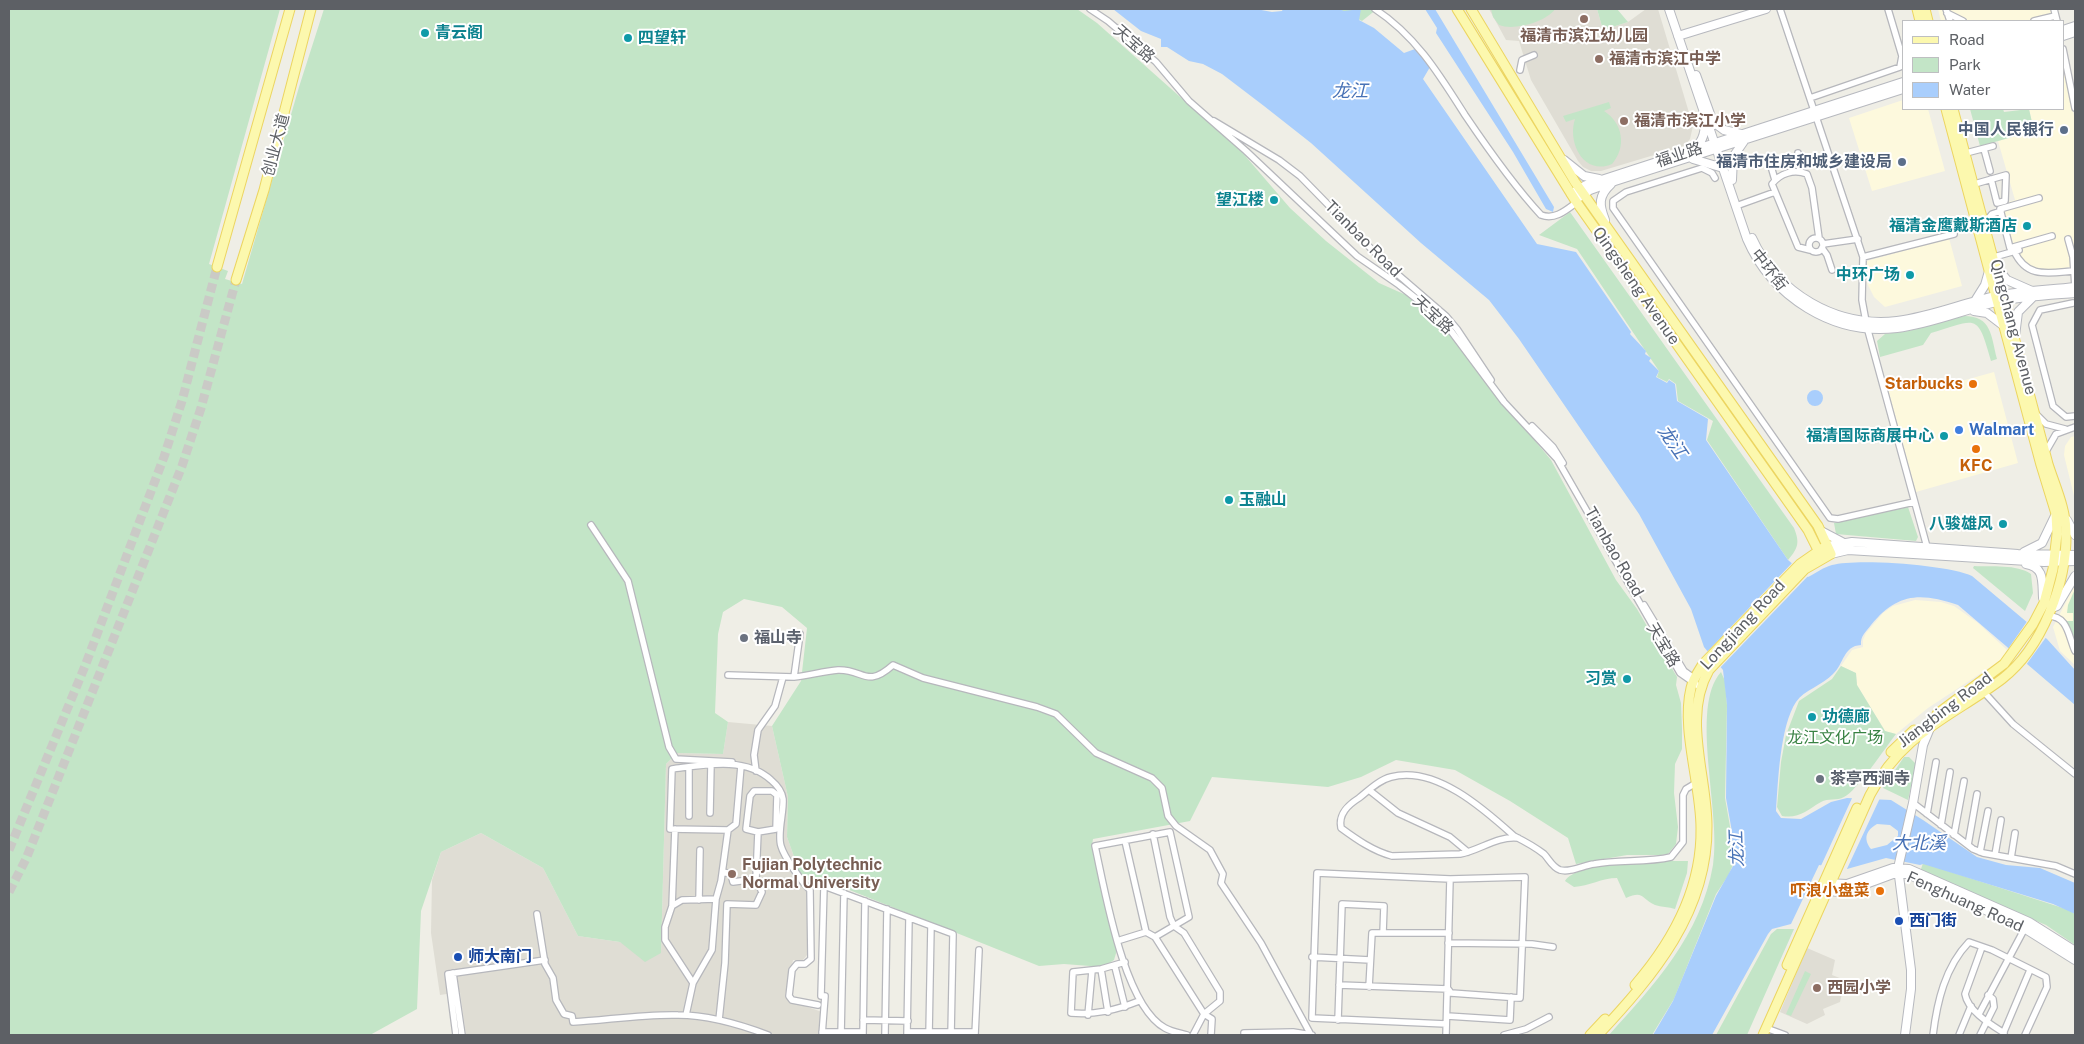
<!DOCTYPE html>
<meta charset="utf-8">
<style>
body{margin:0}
#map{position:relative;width:2084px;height:1044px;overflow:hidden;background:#efeee6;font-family:"Public Sans",sans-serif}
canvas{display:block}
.frame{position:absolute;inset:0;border:10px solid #5d6065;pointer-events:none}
.legend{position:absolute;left:1902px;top:20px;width:162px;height:90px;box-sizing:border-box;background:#fff;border:1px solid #bebfc1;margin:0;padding:6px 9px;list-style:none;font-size:15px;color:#5d6065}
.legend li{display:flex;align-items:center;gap:10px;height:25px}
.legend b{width:25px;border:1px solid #bebfc1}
</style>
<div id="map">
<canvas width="2084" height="1044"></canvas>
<div class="frame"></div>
<ul class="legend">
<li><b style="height:6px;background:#fcf8ae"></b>Road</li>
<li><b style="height:14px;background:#c3e5c7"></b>Park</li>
<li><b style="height:14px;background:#a9cefc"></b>Water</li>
</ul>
</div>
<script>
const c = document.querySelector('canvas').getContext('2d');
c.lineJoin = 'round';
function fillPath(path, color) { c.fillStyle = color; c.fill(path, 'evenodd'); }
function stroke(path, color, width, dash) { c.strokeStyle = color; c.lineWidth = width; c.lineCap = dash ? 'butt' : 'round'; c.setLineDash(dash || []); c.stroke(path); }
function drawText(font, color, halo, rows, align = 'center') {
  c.font = font + ' "Public Sans","Noto Sans SC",sans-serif'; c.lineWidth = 4; c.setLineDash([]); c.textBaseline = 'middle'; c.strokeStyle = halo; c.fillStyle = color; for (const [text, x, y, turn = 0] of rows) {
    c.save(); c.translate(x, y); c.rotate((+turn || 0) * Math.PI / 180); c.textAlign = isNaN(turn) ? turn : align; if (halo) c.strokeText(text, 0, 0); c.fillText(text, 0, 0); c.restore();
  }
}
const commercial = new Path2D(`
 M 1938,9 L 2057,9 L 2060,19 L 2054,21 L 1941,21 Z
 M 2063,63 L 2075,121 L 2075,277 L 2071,278 L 2069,267 L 2047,272 L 2025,265 L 2015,249 L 2001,204 L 2015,200 L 1998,141 L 2034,131 L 2029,109 L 2063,109 Z
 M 1903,100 L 1903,109 L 1928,109 L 1945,171 L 1872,191 L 1849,118 Z
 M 1949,238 L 1962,286 L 1885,307 L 1874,297 L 1865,279 L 1867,261 Z
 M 1994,372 L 2018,463 L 1916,492 L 1888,389 L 1926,378 L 1929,390 Z
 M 2075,436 L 2075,500 L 2064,455 L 2065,446 L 2071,437 Z
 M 2075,585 L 2075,665 L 2060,651 L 2053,627 Z
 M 1915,600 L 1941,602 L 1954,606 L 1978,623 L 2007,650 L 2001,660 L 1928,708 L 1896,734 L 1885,731 L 1857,685 L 1856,673 L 1841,666 L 1852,650 L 1863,647 L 1863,640 L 1866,633 L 1883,613 L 1893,606 Z`);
const education = new Path2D(`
 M 1489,9 L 1597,9 L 1603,30 L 1628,22 L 1646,9 L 1658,9 L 1693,126 L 1690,139 L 1684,146 L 1601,171 L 1591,171 L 1583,167 L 1578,161 L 1531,80 L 1519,41 L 1506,40 Z
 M 728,722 L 772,726 L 788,797 L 787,837 L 802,879 L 808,880 L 807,955 L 803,960 L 793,960 L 785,995 L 790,1001 L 822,1012 L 819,1035 L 466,1035 L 460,992 L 440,995 L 431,933 L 432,880 L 441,852 L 481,833 L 543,868 L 578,936 L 620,942 L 661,952 L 666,764 L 677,753 L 723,754 Z
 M 1807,948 L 1835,960 L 1832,975 L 1845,980 L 1840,1002 L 1823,1009 L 1825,1015 L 1807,1024 L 1780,1012 Z`);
const green = new Path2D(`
 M 9,9 L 280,9 L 209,264 L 228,271 L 225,279 L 242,284 L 299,87 L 324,9 L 1077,9 L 1097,23 L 1241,151 L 1290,208 L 1326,241 L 1379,283 L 1406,295 L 1453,336 L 1473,366 L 1551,460 L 1616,580 L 1637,609 L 1677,677 L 1676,685 L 1681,703 L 1682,729 L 1682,749 L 1675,764 L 1674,793 L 1678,827 L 1676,844 L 1668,854 L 1661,855 L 1627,855 L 1576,864 L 1568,838 L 1510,801 L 1455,770 L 1396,760 L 1361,777 L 1328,787 L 1212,777 L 1190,821 L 1093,839 L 1092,845 L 1117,950 L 1114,960 L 1103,967 L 1064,964 L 1039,966 L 832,883 L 802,879 L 787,837 L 788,797 L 772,726 L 801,681 L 807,628 L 782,607 L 744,599 L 723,612 L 718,634 L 715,713 L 728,722 L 723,754 L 677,753 L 666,764 L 661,953 L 645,962 L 620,942 L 578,936 L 543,868 L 481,833 L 441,852 L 421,911 L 417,1009 L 370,1035 L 9,1035 Z
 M 1339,9 L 1377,9 L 1362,21 Z
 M 1491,9 L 1555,9 C 1546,22 1514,31 1499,25 L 1493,17 Z
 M 1597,9 L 1617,9 L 1628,22 L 1603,30 Z
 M 1609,102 L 1611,108 L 1604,111 C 1623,123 1627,147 1612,164 C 1584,176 1567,143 1575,119 L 1566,122 L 1563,116 Z
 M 1970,109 L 2003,109 L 2004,112 L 2029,109 L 2034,131 L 1980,146 Z
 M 1570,212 L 1794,528 C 1800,543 1798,548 1788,560 L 1707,440 L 1713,421 L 1678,401 L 1676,384 L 1669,379 L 1667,382 L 1657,377 L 1659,371 L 1577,249 L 1539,235 Z
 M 1964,316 C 1992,316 1991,336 1997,359 L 1991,361 C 1977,311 1977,320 1931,333 L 1923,345 L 1880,357 L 1877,341 L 1885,334 L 1908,331 Z
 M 1908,507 L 1918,537 L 1916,541 L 1836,534 L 1834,523 Z
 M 1974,566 C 1991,567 2017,564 2031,574 L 2033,593 L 2025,611 L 1973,568 Z
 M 2075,589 L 2075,643 L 2067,625 L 2067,621 L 2073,621 L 2073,613 L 2067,613 L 2068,605 Z
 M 1841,666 L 1856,673 L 1857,685 L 1885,731 L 1896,734 C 1885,748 1857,791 1844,797 C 1837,801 1828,798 1821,802 C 1807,810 1799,819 1782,816 L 1777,807 L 1781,762 L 1786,735 L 1799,701 L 1832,679 Z
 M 1721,672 L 1725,681 L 1727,705 L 1725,798 L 1731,832 L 1733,865 L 1728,876 L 1716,894 L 1674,999 L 1652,1035 L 1609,1035 C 1654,985 1701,935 1713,865 C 1722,814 1689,707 1721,672 Z
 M 1904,757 L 1909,757 L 1916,764 L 1908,800 L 1883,788 Z
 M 1688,861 L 1687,873 L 1675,909 C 1669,907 1661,907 1655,905 C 1641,899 1644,890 1626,898 L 1617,878 C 1602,878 1589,886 1574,887 L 1565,881 C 1578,860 1663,861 1688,861 Z
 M 1923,863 L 2069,910 L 2075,914 L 2075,945 L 2046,925 L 1920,872 Z
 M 1777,929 L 1794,929 L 1747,1035 L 1716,1035 L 1771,934 Z
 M 1805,971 L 1811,974 L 1791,1016 L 1786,1014 Z`);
const water = new Path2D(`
 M 1113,9 L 1256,9 L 1272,12 L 1282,11 L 1283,9 L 1339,9 L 1344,11 L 1361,9 L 1359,20 L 1374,28 L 1404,53 L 1415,49 L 1430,67 L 1423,79 L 1537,244 L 1576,252 L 1631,332 L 1630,334 L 1646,351 L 1645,354 L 1651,358 L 1649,361 L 1659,371 L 1656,377 L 1667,383 L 1669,380 L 1675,384 L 1677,401 L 1708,419 L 1706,440 L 1788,560 L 1808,577 C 1816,573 1824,567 1832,565 C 1857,558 1950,565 1972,576 L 2047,639 L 2075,670 L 2075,705 L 1958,605 C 1920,592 1897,593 1871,625 C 1866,632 1860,636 1861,645 C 1843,646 1844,664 1833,674 C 1823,685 1804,690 1796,702 C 1780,726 1778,782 1776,811 L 1781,818 L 1801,819 L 1831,802 L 1847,798 L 1891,800 L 1923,820 L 1977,857 L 2006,865 L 2040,868 L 2075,883 L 2075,914 L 2053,904 L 1923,864 L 1920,865 L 1886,858 L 1847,869 L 1819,865 L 1791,924 L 1772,929 L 1768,934 L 1712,1035 L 1653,1035 L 1673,1001 L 1716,896 L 1733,866 L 1732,832 L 1726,798 L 1727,705 L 1723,670 L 1704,647 L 1691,609 L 1639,514 L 1519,339 L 1489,300 L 1421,243 L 1311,143 L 1264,106 L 1222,74 L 1203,64 L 1189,61 L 1167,47 L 1161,47 L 1161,39 L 1141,31 ZM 1877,824 L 1890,825 L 1898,831 L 1898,836 L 1887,845 L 1871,849 C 1863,839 1866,830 1877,824 Z
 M 1425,9 L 1435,9 L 1554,207 L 1553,212 L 1546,209 L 1513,152 L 1436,33 L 1437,28 Z
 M1807 398a8 8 0 1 1 16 0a8 8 0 1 1-16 0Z`);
const pier = new Path2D(`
 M 1793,562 L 1810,574 L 1719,669 L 1706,653 Z
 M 2028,620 L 2047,636 L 2026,665 L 2008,649 Z
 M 1853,796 L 1880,798 L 1846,871 L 1820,868 Z`);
const primaryTunnel = new Path2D(`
 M 9,850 L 85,666 L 164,457 L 182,401 L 217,267
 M 9,892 L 26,859 L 182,466 L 201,408 L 236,280`);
const street = new Path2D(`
 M 1090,9 L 1108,21 L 1156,62 L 1189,101 L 1246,151 L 1357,256 L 1399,285 L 1442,319 L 1504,402 L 1557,459 L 1680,673 L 1700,687
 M 1375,9 C 1416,36 1439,74 1465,115 C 1488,149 1513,185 1541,215 C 1555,220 1565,211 1577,202
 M 1780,9 L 1863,257 L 1862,300 L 1867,327 L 1927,547
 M 1946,9 L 1950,21
 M 2054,9 L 2057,21
 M 1947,13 L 1963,21
 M 2034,21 L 2055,16
 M 2063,49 L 2075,108
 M 1520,70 L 1522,60 L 1534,55
 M 1810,98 L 1900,67 L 1902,56 L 1888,9
 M 1214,121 L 1279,160 L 1300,176 L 1388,266 L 1446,316 L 1457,329 L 1491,380
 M 1984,149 L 1990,171
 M 1798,153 L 1800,171
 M 1966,153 L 1993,146
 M 1770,163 L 1775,180
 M 1715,178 L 1712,173 L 1702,168 L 1626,192 L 1613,201 L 1613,208 L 1830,518 L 1838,519 L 1914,502
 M 1978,183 L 2006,175 L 2005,201 L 1997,203 L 1991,179
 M 2039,198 L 2000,209 L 2010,248 L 2052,236
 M 1736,206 L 1775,192
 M 1988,219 L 1992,214 L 2001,211
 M 1984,220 L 1995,221 L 2003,219
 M1809 245a7 7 0 1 1 14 0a7 7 0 1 1-14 0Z
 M 2068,239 L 2073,257 L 2075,287
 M 1823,244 L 1858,239
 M 1822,248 L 1827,255 L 1832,270
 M 1810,250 L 1798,247 L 1772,184 C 1780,173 1794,169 1807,174 L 1812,188 L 1819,238
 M 2014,251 C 2027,279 2048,273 2074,271
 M 1863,257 L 1954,234
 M 1994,257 L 2019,250
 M 2073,303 L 2040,310 L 2032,325 L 2053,406 L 2066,417 L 2075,416
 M 2035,413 L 2046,424 L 2065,429
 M 1532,426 L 1553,447 L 1563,463
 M 2045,453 L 2056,434 L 2075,427
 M 591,525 L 628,581 L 669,747 L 676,759 L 732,762
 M 1644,605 L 1684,671 L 1695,679
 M 2048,616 C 2068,616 2068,635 2075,651
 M 728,675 L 794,677 L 800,634
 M 794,677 C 808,676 823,671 838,670 C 864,669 866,689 893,665 L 923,678 L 1037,707 L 1056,714 L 1096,753 L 1152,778 L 1162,788 L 1168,816 L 1176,826 L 1210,850 L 1223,874 L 1221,883 L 1261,943 L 1311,1035
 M 1983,691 L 2013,724 L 2075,774
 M 756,771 L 754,755 L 758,730 L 775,706 L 783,677
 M 1369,790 L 1398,813 L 1450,837 L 1468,852
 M 754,791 L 772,791 L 777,795 L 776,829 L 758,832 L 746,829 L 750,796 Z
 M 1913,803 L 1973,849 L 1983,853 L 2056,866 L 2075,874
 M 710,813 L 711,764
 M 1927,814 L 1936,762
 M 689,816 L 689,767
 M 1941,825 L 1950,772
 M 728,830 L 670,829 L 672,769 C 704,765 745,756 771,780 C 777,785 782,791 783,799 C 784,812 777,834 781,846 C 784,857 802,882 810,890 L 811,959 L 805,964 L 797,964 L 792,970 L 789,996 L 792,1000 L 818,1005
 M 1153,834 L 1170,917 L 1174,926 L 1184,933 L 1220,992 L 1220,1001 L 1204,1014 L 1193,1035
 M 1954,835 L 1964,781
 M 1518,838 C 1496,836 1481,850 1460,854 L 1392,856 C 1373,851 1356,839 1341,828 C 1338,814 1348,805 1359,798 C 1369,790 1379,780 1391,777 C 1435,765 1484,809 1514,836 C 1524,841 1535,847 1544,854 C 1549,859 1552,867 1560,870 C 1570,873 1584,865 1594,864 C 1619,859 1646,863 1671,857 L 1683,842 L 1683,795 L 1686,789 L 1696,783
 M 1125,841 L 1146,932 L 1155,937 L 1204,1014 L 1212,1019 L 1211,1035
 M 1968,845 L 1977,794
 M 1980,852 L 1988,811
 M 1995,855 L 2001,820
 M 2011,858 L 2015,833
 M 723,872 L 731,874 L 733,882 L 756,879 L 758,832
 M 699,900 L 700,850
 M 672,906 L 675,829
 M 537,914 L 545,964 L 553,978 L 556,1000 L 564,1014 L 572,1016 L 573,1022 C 608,1020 643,1014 678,1015 C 709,1015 739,1024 768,1035
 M 1155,937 L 1189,917 L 1170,832 L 1095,846 C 1105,891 1124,1006 1165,1028 C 1172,1032 1180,1033 1187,1035
 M 1117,941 L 1146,932
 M 1448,943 L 1532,944 L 1553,947
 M 1982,947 L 1965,994 C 1968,1011 1990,1024 2004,1033
 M 1312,957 L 1370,960
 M 1125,962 L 1101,969 L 1073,972 L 1071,1013 C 1096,1015 1116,1010 1139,1001
 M 1115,967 L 1125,1007
 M 1101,969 L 1108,1012
 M 453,973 L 462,1035
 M 693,983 L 665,940 L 665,927 L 672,906 L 682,900 L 716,899
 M 1339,985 L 1448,989 L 1451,993 L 1520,998 L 1525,877 L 1450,879 L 1317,873 L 1312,1018 L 1446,1024
 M 1369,987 L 1372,933 L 1449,933
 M 1979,1014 L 2026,926
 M 686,1015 L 693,983 L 712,950 L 716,899 L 721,881 L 728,830 L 736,824 L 741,766
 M 1088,1015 L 1092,971
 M 1447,1016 L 1510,1020 L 1511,997
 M 719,1020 L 725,963 L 727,904 L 756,905 L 762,892 L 756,879
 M 863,1020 L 908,1021
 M 1338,1020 L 1342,904 L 1384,906 L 1383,933
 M 1766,1028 L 1785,1035
 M 822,1032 L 863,1032
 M 907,1032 L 975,1032
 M 1244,1033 L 1293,1032 L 1312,1035
 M 2003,1034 L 2030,970
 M 456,1035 L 448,974 L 545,960
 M 822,1035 L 825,996 L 821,996 L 824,886 L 953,934 L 951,1035
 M 841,1035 L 844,893
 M 863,1035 L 865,901
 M 885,1035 L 887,909
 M 907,1035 L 909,918
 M 929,1035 L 931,926
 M 975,1035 L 979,950
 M 1446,1035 L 1450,879
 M 1504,1035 L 1526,1029 L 1549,1017
 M 1933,1035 C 1937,1002 1945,967 1969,942 L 1992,950 L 2046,977 L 2047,987 L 2025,1035
 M 1959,1035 L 1971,1006
 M 1980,1035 L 1994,1007 L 1993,999 L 1988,995`);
const secondary = new Path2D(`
 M 1669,9 L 1747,239 C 1772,297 1834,336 1897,328 C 1930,324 1963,310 1996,302 C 2022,296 2049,295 2075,293
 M 2063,30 L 2075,26
 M 1678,36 L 1766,9
 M 2063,36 L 2075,32
 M 1696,75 L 1714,125
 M 1712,121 L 1724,130 L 1741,134
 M 1693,149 C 1703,143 1705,133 1705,122
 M 1693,159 L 1723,168
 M 1564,160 L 1584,176 L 1599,179
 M 1732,180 L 1733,157 L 1744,141
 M 1571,194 L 1586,185 L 1903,82
 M 1575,200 L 1590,190 L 1615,181 L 1903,89
 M 1605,220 C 1599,205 1598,196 1611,184
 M 1752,238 C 1777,293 1836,328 1897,321 C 1931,317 1963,303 1996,296 C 2022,291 2049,290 2075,287
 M 1997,268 L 2007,280 L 2032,291
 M 1975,301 L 1985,285 L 1989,271
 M 1974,311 L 1987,313 L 2004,326
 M 2015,336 L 2018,312 L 2033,297
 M 2067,520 L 2075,535
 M 1821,531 L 1842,542
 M 1828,546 L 1852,542 L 2018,554 L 2075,555
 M 2024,552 L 2042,543 L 2055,516
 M 1831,554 L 1848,550 L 2044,562 L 2075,561
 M 2026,564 C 2045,567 2042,582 2043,598
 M 2052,608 L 2057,606 L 2075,576
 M 1825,883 L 1847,884 L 1893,868 L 1909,869 L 2029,922 L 2075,951
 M 1822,891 L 1844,892 L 1893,874 L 1908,874 L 2024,928 L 2075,960
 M 1905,1035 L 1911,989 L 1911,970 L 1898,868 L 1913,803 L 1923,745 L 1930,728`);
const primary = new Path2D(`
 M 1457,9 L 1575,200 L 1808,530 L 1822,558
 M 1471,9 L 1575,182 L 1818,526 L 1831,554 L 1805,569 L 1709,670 C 1682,717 1707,775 1707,826 C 1708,912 1653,976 1598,1035
 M 1917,9 L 1920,21
 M 1925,9 L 1928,21
 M 217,267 L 290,9
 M 236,280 L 264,190 L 311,9
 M 1937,714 L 2004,664 L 2033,624 L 2044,603 L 2053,569 L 2057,534 L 2056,514 L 2041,465 L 1946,109
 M 1891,752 L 1914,730
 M 1787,965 L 1857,808
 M 1635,985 C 1673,941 1702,887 1701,828 C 1701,785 1681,729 1691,688 C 1693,679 1698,672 1703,664 L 1800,564 L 1823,548
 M 1590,1035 L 1605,1019
 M 1763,1035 L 1870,795 C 1903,732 1950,718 2002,679 C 2042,648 2067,583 2066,533 C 2066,509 2055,486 2048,464 L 1953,109`);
const markers = [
 [1584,19,5,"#8d6e63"],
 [425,33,5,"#0f9aa8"],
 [628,38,5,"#0f9aa8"],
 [1599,59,5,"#8d6e63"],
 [1624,121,5,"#8d6e63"],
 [2064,130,5,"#5c6f8a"],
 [1902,162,5,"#5c6f8a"],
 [1274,200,5,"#0f9aa8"],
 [2027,226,5,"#0f9aa8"],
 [1910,275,5,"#0f9aa8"],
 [1973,384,5,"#e8710a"],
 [1959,430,5,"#3f7fe0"],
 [1944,436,5,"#0f9aa8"],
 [1976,449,5,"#e8710a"],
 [1229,500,5,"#0f9aa8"],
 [2003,524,5,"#0f9aa8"],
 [744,638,5,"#6b7280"],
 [1627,679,5,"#0f9aa8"],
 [1812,717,5,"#0f9aa8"],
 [1820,779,5,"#6b7280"],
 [732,874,5,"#8d6e63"],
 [1880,891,5,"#e8710a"],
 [1899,921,5,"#1a4fb4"],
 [458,957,5,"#1a4fb4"],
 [1817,988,5,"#8d6e63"]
];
const cultureNames = [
 ["青云阁",435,33,"left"],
 ["四望轩",638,38,"left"],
 ["望江楼",1264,200],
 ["福清金鹰戴斯酒店",2017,226],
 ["中环广场",1900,275],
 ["福清国际商展中心",1934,436],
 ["玉融山",1239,500,"left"],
 ["八骏雄风",1993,524],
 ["习赏",1617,679],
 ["功德廊",1822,717,"left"]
];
const educationNames = [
 ["福清市滨江幼儿园",1584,36,"center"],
 ["福清市滨江中学",1609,59],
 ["福清市滨江小学",1634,121],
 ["Fujian Polytechnic",742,865],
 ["Normal University",742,883],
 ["西园小学",1827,988]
];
const streetNames = [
 ["天宝路",1134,44,41],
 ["创业大道",276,145,-75],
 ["福业路",1679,155,-18],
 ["Tianbao Road",1363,239,45],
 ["中环街",1769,270,52],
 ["Qingsheng Avenue",1636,286,55],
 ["天宝路",1433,315,43],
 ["Qingchang Avenue",2013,327,75],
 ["Tianbao Road",1614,552,60],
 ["Longjiang Road",1743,625,-47],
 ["天宝路",1663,645,59],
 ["Jiangbing Road",1945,710,-37],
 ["Fenghuang Road",1965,902,24]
];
const serviceNames = [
 ["中国人民银行",2054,130],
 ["福清市住房和城乡建设局",1892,162]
];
const foodNames = [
 ["Starbucks",1963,384],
 ["KFC",1976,466,"center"],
 ["吓浪小盘菜",1870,891]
];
const shopNames = [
 ["Walmart",1969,430]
];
const worshipNames = [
 ["福山寺",754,638],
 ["茶亭西涧寺",1830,779]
];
const parkNames = [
 ["龙江文化广场",1835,738]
];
const transitNames = [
 ["西门街",1909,921],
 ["师大南门",468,957]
];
const waterNames = [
 ["龙江",1350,91],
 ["龙江",1672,442,55],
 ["大北溪",1919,843],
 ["龙江",1737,849,-92]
];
fillPath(commercial, '#fdf9dd');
fillPath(education, '#dfddd4');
fillPath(green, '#c3e5c7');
fillPath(water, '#a9cefc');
fillPath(pier, '#efeee6');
stroke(primaryTunnel, '#cacac6', 9, [9, 4.5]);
stroke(street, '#b6b7bc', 8);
stroke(secondary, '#b7b9bf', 10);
stroke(primary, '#ecd561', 11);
stroke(street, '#fff', 5.5);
stroke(secondary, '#fff', 8);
stroke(primary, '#fcf8ae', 9);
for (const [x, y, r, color] of markers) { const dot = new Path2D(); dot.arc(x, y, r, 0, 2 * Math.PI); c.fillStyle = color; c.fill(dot); stroke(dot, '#fff', 2); }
drawText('bold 16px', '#0d838f', '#fff', cultureNames, 'right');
drawText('bold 16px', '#785e54', '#fff', educationNames, 'left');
drawText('16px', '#5d6065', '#fff', streetNames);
drawText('bold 16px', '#4e5e75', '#fff', serviceNames, 'right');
drawText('bold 16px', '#c56008', '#fff', foodNames, 'right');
drawText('bold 16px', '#366cbe', '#fff', shopNames, 'left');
drawText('bold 16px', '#5b616d', '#fff', worshipNames, 'left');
drawText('16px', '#388243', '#fff', parkNames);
drawText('bold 16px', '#164399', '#fff', transitNames, 'left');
drawText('italic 18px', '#4872b6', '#fff', waterNames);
</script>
